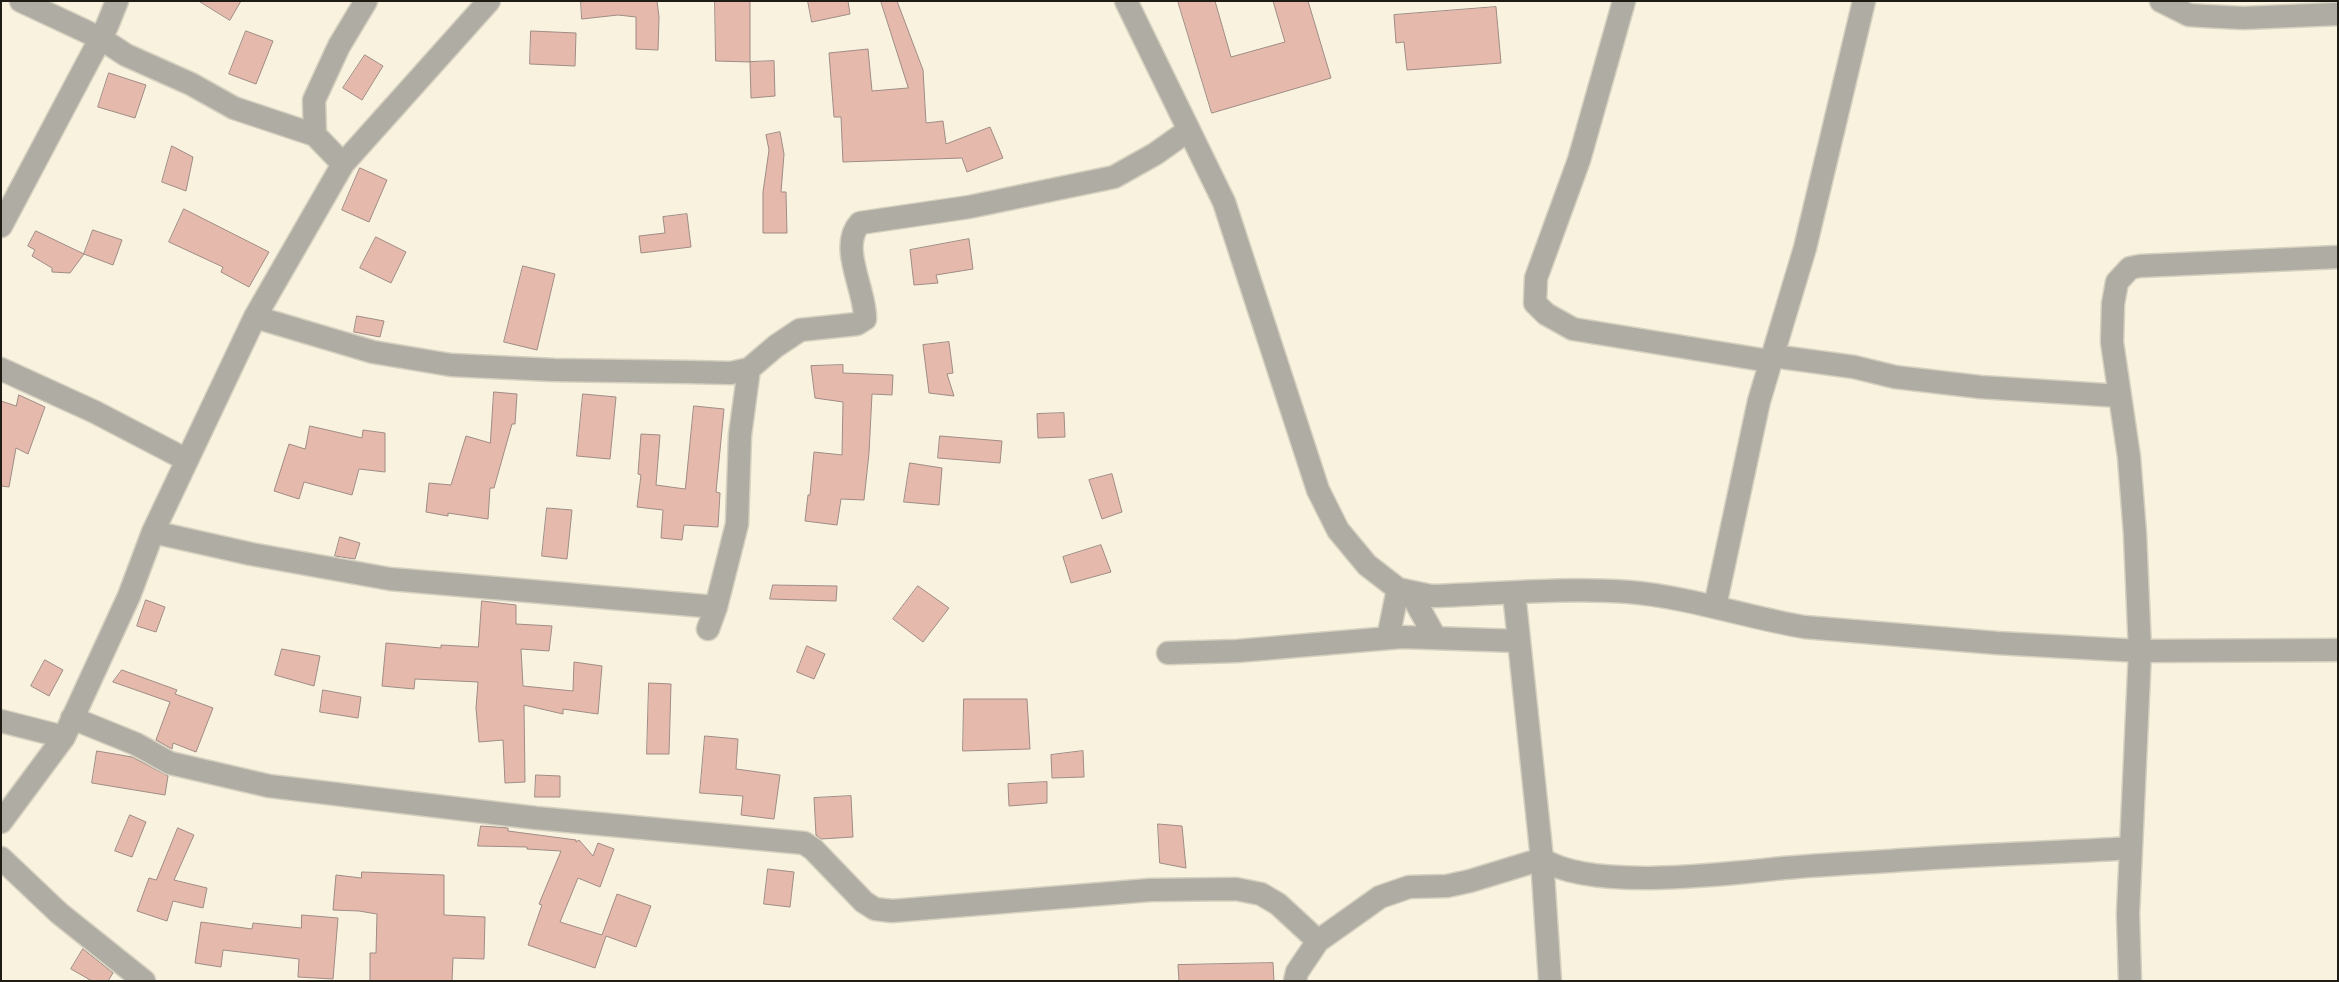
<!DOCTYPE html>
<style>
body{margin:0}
#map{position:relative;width:2339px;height:982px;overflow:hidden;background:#f8f2df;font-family:"Nunito Sans",sans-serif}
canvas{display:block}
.frame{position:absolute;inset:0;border:2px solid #1e1c15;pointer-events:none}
</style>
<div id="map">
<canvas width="2339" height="982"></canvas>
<div class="frame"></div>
</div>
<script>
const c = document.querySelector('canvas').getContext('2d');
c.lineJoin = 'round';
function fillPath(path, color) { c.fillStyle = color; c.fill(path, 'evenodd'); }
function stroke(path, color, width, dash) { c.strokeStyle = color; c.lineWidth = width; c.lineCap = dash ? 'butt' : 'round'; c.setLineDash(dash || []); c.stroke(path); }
const building = new Path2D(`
 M 199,1 L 241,1 L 230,20 Z
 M 581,1 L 657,1 L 659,17 L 658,50 L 636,49 L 636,17 L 618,15 L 582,19 Z
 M 715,1 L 750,1 L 750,62 L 716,61 Z
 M 808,1 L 848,1 L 850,14 L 812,22 Z
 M 881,1 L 897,1 L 923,70 L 926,123 L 943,121 L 946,144 L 990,127 L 1003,158 L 967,172 L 962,158 L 843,162 L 841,117 L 834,117 L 829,53 L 868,49 L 872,91 L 908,88 Z
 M 1178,1 L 1215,1 L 1231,57 L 1285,42 L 1273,1 L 1308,1 L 1331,78 L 1212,113 Z
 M 1496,7 L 1501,63 L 1407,70 L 1404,42 L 1396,43 L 1394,15 Z
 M 246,31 L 273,41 L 256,84 L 229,74 Z
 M 531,31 L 576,33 L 575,66 L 530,64 Z
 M 365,55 L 383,66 L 362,100 L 343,88 Z
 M 774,61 L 775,96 L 751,98 L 750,62 Z
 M 109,73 L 146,85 L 135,118 L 98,107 Z
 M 780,132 L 784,154 L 781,192 L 786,192 L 787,233 L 763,233 L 763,192 L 769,150 L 766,135 Z
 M 172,146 L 193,157 L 186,191 L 162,182 Z
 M 360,168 L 387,180 L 369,222 L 342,210 Z
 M 184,209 L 269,252 L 249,287 L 221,272 L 223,267 L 169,242 Z
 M 687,214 L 691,247 L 641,253 L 639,236 L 665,233 L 663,217 Z
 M 93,230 L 122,240 L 113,265 L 84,254 Z
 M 36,231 L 84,254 L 70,273 L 52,272 L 52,268 L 32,256 L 35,250 L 28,246 Z
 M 376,237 L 406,252 L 391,283 L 360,268 Z
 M 969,239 L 973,269 L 936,275 L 938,283 L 914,285 L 910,250 Z
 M 523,266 L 555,274 L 537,350 L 504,342 Z
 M 357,316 L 384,321 L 380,337 L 354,332 Z
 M 949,342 L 953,373 L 947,374 L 954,396 L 929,393 L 923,345 Z
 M 843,365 L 843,373 L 893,375 L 892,395 L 872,394 L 869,453 L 864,500 L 841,499 L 837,525 L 805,521 L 808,495 L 810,495 L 814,452 L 842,455 L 843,402 L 815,398 L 811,366 Z
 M 494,392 L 517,394 L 515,424 L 512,424 L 494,488 L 490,488 L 488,519 L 448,513 L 448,516 L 426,512 L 429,483 L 451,485 L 466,436 L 490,443 Z
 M 583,394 L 616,397 L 610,459 L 577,456 Z
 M 19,395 L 45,407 L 28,454 L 16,448 L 9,487 L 1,486 L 1,401 L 16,406 Z
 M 694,406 L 724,409 L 716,492 L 720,493 L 718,527 L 684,525 L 682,540 L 661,538 L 663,510 L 637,507 L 641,475 L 638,474 L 641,434 L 660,435 L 656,485 L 685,489 Z
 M 1064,413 L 1065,437 L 1038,438 L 1037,414 Z
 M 310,426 L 362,438 L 363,430 L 385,433 L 385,472 L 359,469 L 352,495 L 304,482 L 299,499 L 274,491 L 289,444 L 305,449 Z
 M 940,436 L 1002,441 L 1000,463 L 938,458 Z
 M 910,463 L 942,468 L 939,505 L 904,502 Z
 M 1112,474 L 1122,512 L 1102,519 L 1089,480 Z
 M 547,508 L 572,510 L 567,559 L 542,556 Z
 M 340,537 L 360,543 L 355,559 L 335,556 Z
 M 1101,545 L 1111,572 L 1071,583 L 1063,557 Z
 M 773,585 L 837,586 L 836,601 L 770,599 Z
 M 918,586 L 949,608 L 923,642 L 893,619 Z
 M 146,600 L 165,607 L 156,632 L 137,626 Z
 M 482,601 L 516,605 L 516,624 L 552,626 L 549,651 L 521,649 L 523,686 L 573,691 L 574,662 L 602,666 L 598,714 L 563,709 L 563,714 L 524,705 L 525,782 L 505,783 L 503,740 L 479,742 L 476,708 L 478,682 L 415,679 L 414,689 L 382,686 L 386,643 L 441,648 L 441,645 L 478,647 Z
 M 807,646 L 825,654 L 814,679 L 797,672 Z
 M 282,649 L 320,656 L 314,686 L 275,675 Z
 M 45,660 L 63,670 L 49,696 L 31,686 Z
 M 122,670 L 177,690 L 175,694 L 213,708 L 196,752 L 173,743 L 172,749 L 156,740 L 170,702 L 113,682 Z
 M 649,683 L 671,684 L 669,754 L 647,754 Z
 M 323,690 L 361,697 L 358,718 L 320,712 Z
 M 964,699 L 1027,699 L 1030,749 L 963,751 Z
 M 705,736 L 738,739 L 736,769 L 780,775 L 774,819 L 741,815 L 743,796 L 700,793 Z
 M 97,751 L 132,757 L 168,776 L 165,795 L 92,783 Z
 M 1083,751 L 1084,777 L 1052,778 L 1051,755 Z
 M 536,775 L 560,776 L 560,797 L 535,797 Z
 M 1047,782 L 1047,803 L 1009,806 L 1008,784 Z
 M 851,796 L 853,837 L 821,839 L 816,835 L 814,798 Z
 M 130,815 L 146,822 L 132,857 L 115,851 Z
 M 1158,824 L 1182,826 L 1186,868 L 1160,863 Z
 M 481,826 L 508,828 L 508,831 L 576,840 L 576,842 L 579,840 L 593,856 L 598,843 L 614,849 L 600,887 L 578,878 L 560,922 L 602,935 L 617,894 L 651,906 L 636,947 L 606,936 L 595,968 L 528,945 L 542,905 L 539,904 L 561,851 L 527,849 L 527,847 L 478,846 Z
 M 178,828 L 194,835 L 174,880 L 207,888 L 203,908 L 173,901 L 167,921 L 137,911 L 149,878 L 156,880 Z
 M 768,869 L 794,872 L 790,907 L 764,904 Z
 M 362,872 L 444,875 L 444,915 L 485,917 L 484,959 L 453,958 L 452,981 L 370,981 L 370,953 L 376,953 L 377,914 L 359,911 L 333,910 L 336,875 L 361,878 Z
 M 302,915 L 338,918 L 333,979 L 298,977 L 299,959 L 223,950 L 221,967 L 195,963 L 201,922 L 252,929 L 253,923 L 301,928 Z
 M 83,949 L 113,973 L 108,981 L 92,981 L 71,969 Z
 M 1273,963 L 1274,981 L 1179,981 L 1178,965 Z`);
const minor = new Path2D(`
 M 21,1 L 100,38 L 126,55 L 191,84 L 234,108 L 315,135 L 343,164
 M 1126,1 L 1224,202 L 1318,490 L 1338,530 L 1367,565 L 1398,589 L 1431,596 C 1495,594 1565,587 1629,592 C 1689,597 1745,617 1804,627 L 1997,643 L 2140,651 L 2338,650
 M 1624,1 L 1579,160 L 1536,278 L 1535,303 L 1546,314 L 1573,329 L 1769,361
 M 2161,1 L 2189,15 L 2204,16 L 2243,18 L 2338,14
 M 315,135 L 314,100 L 339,46 L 366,1
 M 1,226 L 107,26 L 117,1
 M 255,317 L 373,352 L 451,365 L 554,370 L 689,372 L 731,373 L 749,369 L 776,346 L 800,330 L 857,324 L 865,319 C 866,290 838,247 860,223 L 969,207 L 1114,177 L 1155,154 L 1189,130
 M 1773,356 L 1854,367 L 1895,377 L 1980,387 L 2120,396
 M 1,369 L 95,412 L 187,460
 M 153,532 L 251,554 L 390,579 L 716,607
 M 1410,592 L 1435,637
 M 1514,593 L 1542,859 L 1550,981
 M 1715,606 L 1759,401 L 1805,248 L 1864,1
 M 708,629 L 716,607 L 737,524 L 740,435 L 749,369
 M 1388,638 L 1398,589
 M 1168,653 L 1237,651 L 1402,637 L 1519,641
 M 72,718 L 136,744 L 170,763 L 269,786 L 536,818 L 804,843 L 813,849 L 864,902 L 875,909 L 892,911 L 1150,890 L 1236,889 L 1261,894 L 1278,904 L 1318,941
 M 1,721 L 64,737
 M 1,822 L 64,737 L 129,596 L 153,532 L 255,317 L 343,164 L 489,1
 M 1,858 L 59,913 L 144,981
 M 1295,981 L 1297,972 L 1318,941 L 1380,897 L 1409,887 L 1447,886 L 1470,881 L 1542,859 C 1590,891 1726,874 1784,868 C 1819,865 1854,863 1890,861 C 1970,855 2051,853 2131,848
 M 2130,981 L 2128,914 L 2140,651 L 2135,534 L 2129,457 L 2112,342 L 2113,304 L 2117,282 L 2130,268 L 2140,266 L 2338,257`);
fillPath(building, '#e5baac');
stroke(building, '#a08b85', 1);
stroke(minor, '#d5d0bf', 25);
stroke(minor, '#afaca4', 22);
</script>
